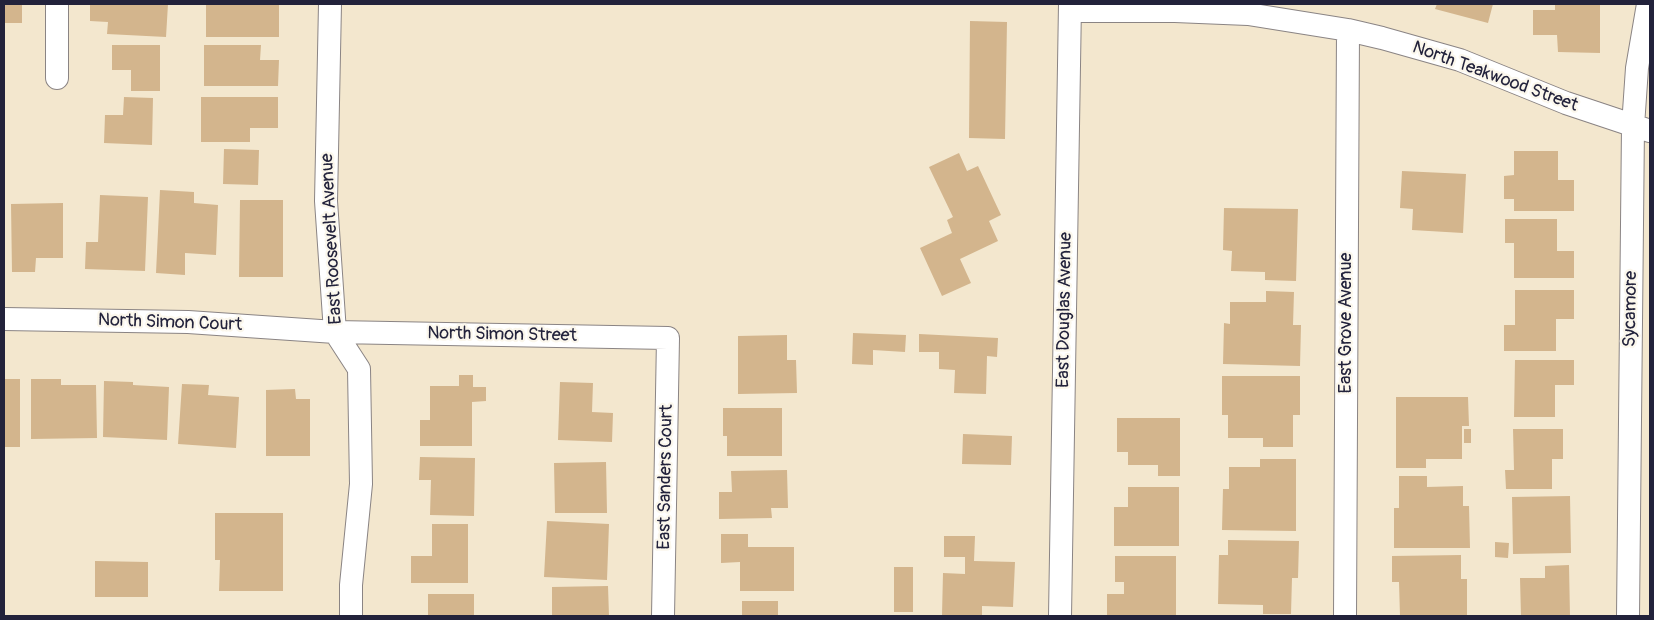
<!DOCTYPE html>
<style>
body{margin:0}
#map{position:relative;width:1654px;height:620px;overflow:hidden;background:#f3e7ce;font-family:Pangolin,sans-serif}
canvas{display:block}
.frame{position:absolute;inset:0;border:5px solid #22223b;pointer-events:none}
</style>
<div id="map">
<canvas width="1654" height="620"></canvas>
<div class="frame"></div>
</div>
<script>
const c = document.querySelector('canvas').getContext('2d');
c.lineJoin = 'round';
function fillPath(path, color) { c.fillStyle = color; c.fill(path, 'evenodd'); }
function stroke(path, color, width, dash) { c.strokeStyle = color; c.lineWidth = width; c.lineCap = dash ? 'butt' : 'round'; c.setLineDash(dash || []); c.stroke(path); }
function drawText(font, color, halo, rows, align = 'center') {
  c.font = font + ' Pangolin,sans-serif'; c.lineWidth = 4.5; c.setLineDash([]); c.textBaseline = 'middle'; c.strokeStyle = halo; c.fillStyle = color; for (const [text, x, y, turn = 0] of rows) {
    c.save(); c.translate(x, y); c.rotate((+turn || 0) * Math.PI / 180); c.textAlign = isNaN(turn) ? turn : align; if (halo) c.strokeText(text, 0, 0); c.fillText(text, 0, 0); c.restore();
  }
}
const building = new Path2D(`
 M 4,4 L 22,4 L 22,23 L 4,23 Z
 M 90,4 L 168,4 L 166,37 L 107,34 L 108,22 L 90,21 Z
 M 206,4 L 279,4 L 279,37 L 206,37 Z
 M 1437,4 L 1493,4 L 1488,23 L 1435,9 Z
 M 1555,4 L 1600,4 L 1600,53 L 1558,52 L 1557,35 L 1533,35 L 1533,10 L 1555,10 Z
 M 970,21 L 1007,22 L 1005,139 L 969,138 Z
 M 112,45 L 160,45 L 160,91 L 131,91 L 131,70 L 112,70 Z
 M 204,45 L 261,45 L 260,60 L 279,60 L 278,86 L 204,86 Z
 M 124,97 L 153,98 L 152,145 L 104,143 L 105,115 L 123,115 Z
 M 201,97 L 278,97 L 278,128 L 250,128 L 250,142 L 201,142 Z
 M 224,149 L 259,150 L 258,185 L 223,184 Z
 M 1514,151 L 1558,151 L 1558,180 L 1574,180 L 1574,211 L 1514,211 L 1514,199 L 1504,199 L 1504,176 L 1514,175 Z
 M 959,153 L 967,171 L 978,166 L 1001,215 L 989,221 L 998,241 L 960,259 L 971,283 L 942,296 L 920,248 L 952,233 L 947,220 L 953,217 L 929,167 Z
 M 1402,171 L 1466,174 L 1463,233 L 1412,230 L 1413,209 L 1400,208 Z
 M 160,190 L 194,192 L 194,203 L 218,205 L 216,255 L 185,253 L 185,275 L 156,273 Z
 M 100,195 L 148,197 L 145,271 L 85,269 L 86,242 L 98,242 Z
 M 240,200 L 283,200 L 283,277 L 239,277 Z
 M 63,203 L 63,258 L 36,258 L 35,272 L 12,272 L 11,204 Z
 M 1224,208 L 1298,209 L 1296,281 L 1265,280 L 1265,272 L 1231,271 L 1232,251 L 1223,250 Z
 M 1505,219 L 1557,219 L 1557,251 L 1574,251 L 1574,278 L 1514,278 L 1514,243 L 1505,243 Z
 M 1515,290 L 1574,290 L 1574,319 L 1556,319 L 1556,351 L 1504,351 L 1504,325 L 1515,325 Z
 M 1266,291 L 1294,292 L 1293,325 L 1301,325 L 1300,366 L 1223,364 L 1224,323 L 1230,324 L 1230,302 L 1266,302 Z
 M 853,333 L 906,335 L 905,352 L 873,350 L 873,365 L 852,364 Z
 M 919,334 L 998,338 L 997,357 L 987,356 L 986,394 L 954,393 L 955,370 L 939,369 L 939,352 L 919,352 Z
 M 787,335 L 787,360 L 796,360 L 797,393 L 738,394 L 738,336 Z
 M 1515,360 L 1574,360 L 1574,385 L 1555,385 L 1555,417 L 1514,417 Z
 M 459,375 L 473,375 L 473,387 L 486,387 L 486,401 L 472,402 L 472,446 L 420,446 L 420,420 L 430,420 L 430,386 L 459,386 Z
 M 1222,376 L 1300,376 L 1300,415 L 1293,415 L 1293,447 L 1263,447 L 1263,438 L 1228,438 L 1228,415 L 1222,415 Z
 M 4,379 L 20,379 L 20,447 L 4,447 Z
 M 31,379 L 61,379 L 61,385 L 96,385 L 97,438 L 31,439 Z
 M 104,381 L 133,382 L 133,385 L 169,387 L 167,440 L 103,437 Z
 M 560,382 L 593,383 L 592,412 L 613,413 L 612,442 L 558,440 Z
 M 182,384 L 209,385 L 208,395 L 239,397 L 236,448 L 178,444 Z
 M 295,389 L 296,399 L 310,399 L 310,456 L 266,456 L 266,390 Z
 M 1396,397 L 1468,397 L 1469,426 L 1462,426 L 1462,459 L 1426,459 L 1426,468 L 1396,468 Z
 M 723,408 L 782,408 L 782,456 L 727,456 L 727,436 L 723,436 Z
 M 1117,418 L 1180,418 L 1180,476 L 1158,476 L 1158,465 L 1128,465 L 1128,452 L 1117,452 Z
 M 1464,429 L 1471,429 L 1471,443 L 1464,443 Z
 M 1513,429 L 1563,429 L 1563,459 L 1552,459 L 1552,489 L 1506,489 L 1505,470 L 1514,470 Z
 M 963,434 L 1012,436 L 1011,465 L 962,464 Z
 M 420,457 L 475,458 L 474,516 L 430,515 L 431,480 L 419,480 Z
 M 1260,459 L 1296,459 L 1296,531 L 1222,530 L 1223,489 L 1229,489 L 1229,467 L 1260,467 Z
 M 606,462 L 607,513 L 555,513 L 554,463 Z
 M 787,470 L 788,508 L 771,508 L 772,518 L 719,519 L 719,492 L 732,492 L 731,471 Z
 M 1399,476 L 1427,476 L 1427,487 L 1463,486 L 1463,506 L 1469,506 L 1470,548 L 1394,548 L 1394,508 L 1399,508 Z
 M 1128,487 L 1179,487 L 1179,546 L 1114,546 L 1114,507 L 1128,507 Z
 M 1570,496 L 1571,553 L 1513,554 L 1512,497 Z
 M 215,513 L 283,513 L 283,591 L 219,591 L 220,560 L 215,560 Z
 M 547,521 L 609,524 L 607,580 L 544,577 Z
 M 432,524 L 468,524 L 468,583 L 411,583 L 411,556 L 432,556 Z
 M 721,534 L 748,534 L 748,547 L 794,547 L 794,591 L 740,591 L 740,562 L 721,563 Z
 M 944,536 L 975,536 L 974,561 L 1015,562 L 1013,607 L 982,606 L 982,615 L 942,615 L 943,573 L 965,574 L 965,557 L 944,557 Z
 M 1228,540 L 1299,541 L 1298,578 L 1292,578 L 1291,614 L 1263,614 L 1263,605 L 1218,604 L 1219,555 L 1228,555 Z
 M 1495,542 L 1509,543 L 1508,558 L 1495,557 Z
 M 1461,555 L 1461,579 L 1467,579 L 1467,616 L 1400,616 L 1399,582 L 1392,582 L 1392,556 Z
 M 1115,556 L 1176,556 L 1176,615 L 1107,616 L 1107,594 L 1124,594 L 1124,582 L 1115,582 Z
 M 95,561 L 148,562 L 148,597 L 95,597 Z
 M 1569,565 L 1570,616 L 1521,616 L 1520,578 L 1545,578 L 1545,566 Z
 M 894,567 L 913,567 L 913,612 L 894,612 Z
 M 608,586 L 609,616 L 552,616 L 552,587 Z
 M 428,594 L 474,594 L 474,616 L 428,616 Z
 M 742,601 L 778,601 L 778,616 L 742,616 Z`);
const street = new Path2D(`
 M 330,4 L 326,201 L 335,332 L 359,369 L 361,484 L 351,585 L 351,616
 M 1070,11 L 1175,11 L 1248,14 L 1348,30 L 1382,38 L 1460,60 L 1566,103 L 1650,131
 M 57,78 L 57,4
 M 4,319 L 188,322 L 335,332 L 668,338 L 663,616
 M 1060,616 L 1070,4
 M 1345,616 L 1348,30
 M 1628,616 L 1633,126 L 1637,68 L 1648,4`);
const streetNames = [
 ["North Teakwood Street",1495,77,20],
 ["East Roosevelt Avenue",332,239,-93],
 ["Sycamore",1631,309,-89],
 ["East Douglas Avenue",1065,310,-89],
 ["North Simon Court",170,323,2],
 ["East Grove Avenue",1346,323,-90],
 ["North Simon Street",502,335,1],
 ["East Sanders Court",666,477,-89]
];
fillPath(building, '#d3b58d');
stroke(street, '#8a8484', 24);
stroke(street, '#fff', 22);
drawText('18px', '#22223b', '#fbf7ec', streetNames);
</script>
